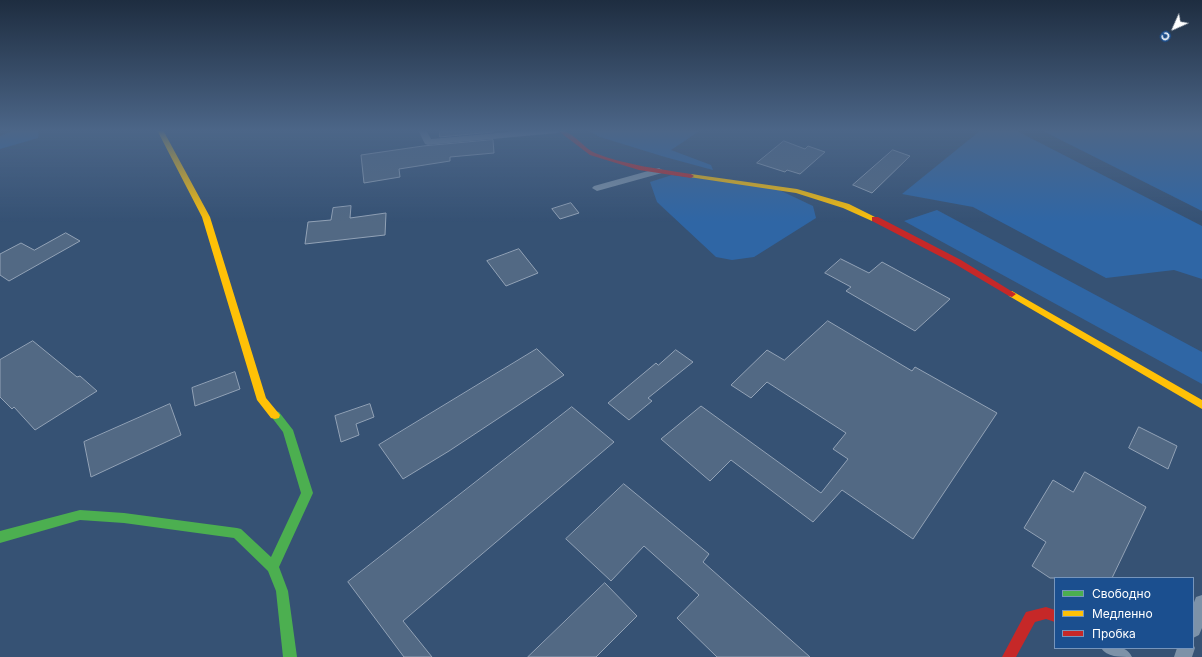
<!DOCTYPE html>
<meta charset="utf-8">
<style>
body{margin:0}
#map{position:relative;width:1202px;height:657px;overflow:hidden;background:#365274;font-family:Inter,sans-serif}
canvas{display:block}
.legend{position:absolute;left:1054px;top:577px;width:140px;height:72px;box-sizing:border-box;background:#1b4f8f;border:1px solid #7695bc;margin:0;padding:5px 7px;list-style:none;font-size:12px;color:#fff}
.legend li{display:flex;align-items:center;gap:8px;height:20px}
.legend b{width:20px;border:1px solid #7695bc}
.north{position:absolute;left:1154px;top:8px;width:40px;height:40px;-webkit-text-stroke:3px #1b4f8f;paint-order:stroke;rotate:225deg;font-size:11px;font-weight:700;line-height:16px;text-align:center;color:#fff}
.north::after{content:'';display:block;margin:auto;width:14px;height:18px;background:#fff;clip-path:polygon(50% 0,100% 100%,50% 72%,0 100%)}
</style>
<div id="map">
<canvas width="1202" height="657"></canvas>
<ul class="legend">
<li><b style="height:5px;background:#4caf50"></b>Свободно</li>
<li><b style="height:5px;background:#ffc107"></b>Медленно</li>
<li><b style="height:5px;background:#c62828"></b>Пробка</li>
</ul>
<div class="north">С</div>
</div>
<script>
const c = document.querySelector('canvas').getContext('2d');
c.lineJoin = 'round';
function fillPath(path, color) { c.fillStyle = color; c.fill(path, 'evenodd'); }
function stroke(path, color, width, dash) { c.strokeStyle = color; c.lineWidth = width; c.lineCap = dash ? 'butt' : 'round'; c.setLineDash(dash || []); c.stroke(path); }
const green = new Path2D(`
 M 15,130 L 39,130 L 38,138 L 0,149 L 0,136 Z
 M 588,130 L 701,130 L 671,150 L 711,165 L 713,170 L 665,157 L 600,137 Z
 M 981,130 L 1015,130 L 1202,226 L 1202,279 L 1174,270 L 1106,278 L 973,207 L 902,194 Z
 M 1044,130 L 1202,130 L 1202,211 L 1047,133 Z
 M 672,175 L 775,188 L 813,206 L 816,218 L 754,257 L 732,260 L 716,257 L 657,202 L 650,182 Z
 M 937,210 L 1202,352 L 1202,384 L 904,221 Z`);
const building = new Path2D(`
 M 440,130 L 493,130 L 493,132 L 440,137 Z
 M 493,140 L 494,153 L 450,157 L 450,161 L 399,169 L 400,177 L 364,183 L 361,155 L 423,146 Z
 M 784,141 L 805,149 L 808,146 L 825,152 L 800,174 L 787,170 L 785,172 L 757,163 Z
 M 893,150 L 910,156 L 872,193 L 853,185 Z
 M 571,203 L 579,213 L 560,219 L 552,209 Z
 M 351,206 L 350,218 L 386,213 L 385,235 L 305,244 L 308,222 L 331,220 L 333,208 Z
 M 66,233 L 80,241 L 9,281 L 0,275 L 0,254 L 21,243 L 34,250 Z
 M 519,249 L 538,273 L 506,286 L 487,261 Z
 M 841,259 L 869,273 L 882,262 L 950,299 L 915,331 L 846,291 L 851,287 L 825,273 Z
 M 828,321 L 912,371 L 915,367 L 997,413 L 913,539 L 842,490 L 813,522 L 731,460 L 710,481 L 661,439 L 701,406 L 821,493 L 848,459 L 833,449 L 846,433 L 767,382 L 751,398 L 731,385 L 767,350 L 784,360 Z
 M 33,341 L 77,377 L 80,376 L 97,391 L 35,430 L 14,407 L 12,409 L 0,397 L 0,360 Z
 M 537,349 L 564,375 L 449,451 L 403,479 L 379,445 Z
 M 676,350 L 693,362 L 648,398 L 652,401 L 629,420 L 608,403 L 656,363 L 658,365 Z
 M 235,372 L 240,389 L 195,406 L 192,388 Z
 M 170,404 L 181,435 L 91,477 L 84,442 Z
 M 370,404 L 374,417 L 356,424 L 359,435 L 341,442 L 335,416 Z
 M 572,407 L 614,442 L 403,621 L 432,657 L 404,657 L 348,582 Z
 M 1139,427 L 1177,446 L 1168,469 L 1129,448 Z
 M 1085,472 L 1146,507 L 1112,578 L 1050,578 L 1032,566 L 1046,542 L 1024,528 L 1053,480 L 1073,492 Z
 M 624,484 L 709,554 L 703,562 L 810,657 L 717,657 L 677,618 L 699,595 L 644,546 L 611,581 L 566,539 Z
 M 605,583 L 637,616 L 596,657 L 528,657 Z`);
const street = new Path2D(`
 M 418,130 L 426,130 L 431,139 L 529,130 L 561,130 L 557,133 L 428,145 L 425,144 Z
 M 659,168 L 664,171 L 662,173 L 597,191 L 592,188 L 594,186 Z
 M 1202,595 L 1202,628 L 1199,635 L 1193,638 L 1193,605 L 1196,597 Z
 M 1193,644 L 1195,648 L 1192,657 L 1174,657 L 1177,648 L 1193,648 Z
 M 1101,648 C 1114,648 1126,644 1132,657 C 1119,657 1107,657 1101,648 Z`);
const fast = new Path2D(`
 M 275,411 L 279,412 L 293,430 L 313,493 L 279,567 L 288,591 L 297,657 L 283,657 L 276,591 L 268,571 L 234,538 L 124,523 L 80,520 L 0,543 L 0,531 L 80,510 L 124,513 L 237,528 L 241,529 L 271,557 L 301,493 L 283,432 L 270,415 L 271,412 Z`);
const slow = new Path2D(`
 M 157,130 L 163,130 L 210,217 L 266,398 L 280,415 L 279,418 L 275,419 L 271,418 L 257,400 L 202,217 Z
 M 691,174 L 797,189 L 849,204 L 879,219 L 878,221 L 872,221 L 843,208 L 796,193 L 689,177 L 688,176 Z
 M 1012,291 L 1202,400 L 1202,409 L 1009,296 L 1008,294 L 1009,292 Z`);
const jam = new Path2D(`
 M 557,130 C 573,130 582,147 595,153 C 625,165 660,169 691,174 L 694,176 L 691,178 L 639,170 L 590,155 Z
 M 872,217 L 878,217 L 961,260 L 1016,294 L 1012,297 L 1009,296 L 955,264 L 872,221 Z
 M 1046,607 L 1055,610 L 1055,622 L 1046,619 L 1035,622 L 1016,657 L 1002,657 L 1026,612 Z`);
fillPath(green, '#2f66a5');
fillPath(building, '#526984');
stroke(building, '#92a2b6', 1);
fillPath(street, '#7d92a8');
fillPath(fast, '#4caf50');
fillPath(slow, '#ffc107');
fillPath(jam, '#c62828');
const sky = c.createLinearGradient(0, 0, 0, 222);
sky.addColorStop(0, '#1e2d40');
sky.addColorStop(0.59, '#4c6688');
sky.addColorStop(1, '#4c668800');
c.fillStyle = sky;
c.fillRect(0, 0, 1202, 222);
</script>
